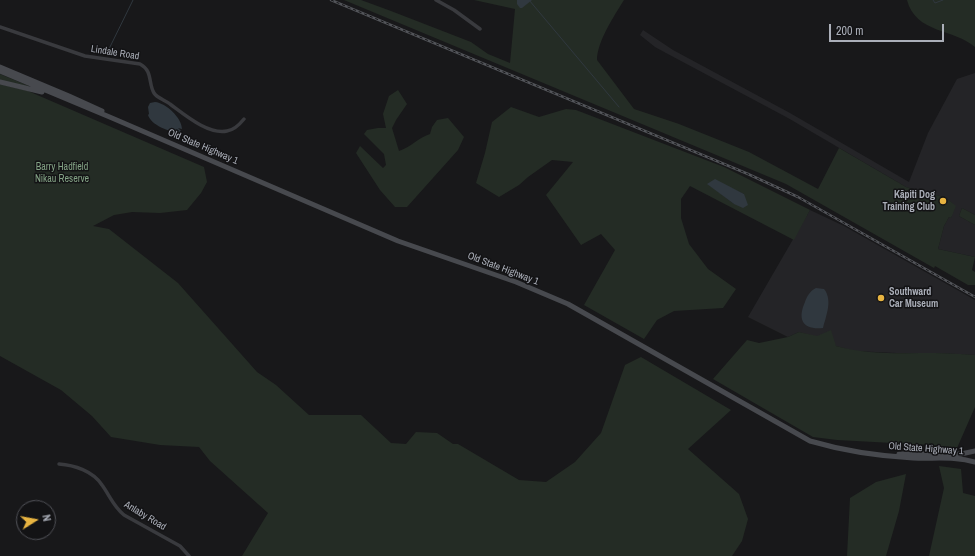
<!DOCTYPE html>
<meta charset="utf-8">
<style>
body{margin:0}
#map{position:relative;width:975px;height:556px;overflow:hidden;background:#18181a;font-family:"Archivo Narrow",sans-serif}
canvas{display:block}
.north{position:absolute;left:16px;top:500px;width:40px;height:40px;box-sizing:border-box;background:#131315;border:1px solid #505157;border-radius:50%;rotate:79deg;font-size:11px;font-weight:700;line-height:16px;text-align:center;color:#abafb9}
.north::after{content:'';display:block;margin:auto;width:14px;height:18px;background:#e8b441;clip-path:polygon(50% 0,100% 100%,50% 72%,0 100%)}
.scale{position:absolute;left:829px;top:24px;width:115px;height:18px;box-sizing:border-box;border:2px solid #abafb9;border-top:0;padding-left:5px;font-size:12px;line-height:14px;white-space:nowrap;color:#abafb9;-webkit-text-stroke:3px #131315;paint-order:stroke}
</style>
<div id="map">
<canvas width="975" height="556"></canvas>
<div class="north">N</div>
<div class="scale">200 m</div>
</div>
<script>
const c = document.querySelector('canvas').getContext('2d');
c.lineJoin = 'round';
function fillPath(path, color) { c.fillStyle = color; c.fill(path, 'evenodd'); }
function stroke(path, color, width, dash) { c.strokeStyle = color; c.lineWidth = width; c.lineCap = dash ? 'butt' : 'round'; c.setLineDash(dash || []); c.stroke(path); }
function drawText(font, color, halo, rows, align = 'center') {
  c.font = font + ' "Archivo Narrow",sans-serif'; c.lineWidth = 3; c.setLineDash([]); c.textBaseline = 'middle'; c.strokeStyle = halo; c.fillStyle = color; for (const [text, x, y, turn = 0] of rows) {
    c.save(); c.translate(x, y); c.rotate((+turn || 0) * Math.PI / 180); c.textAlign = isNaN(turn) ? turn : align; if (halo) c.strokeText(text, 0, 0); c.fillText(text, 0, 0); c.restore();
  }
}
const built = new Path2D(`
 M 643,30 L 673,50 L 790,113 L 909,182 L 928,133 L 957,79 L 975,73 L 975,215 L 962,208 L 959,216 L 975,225 L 975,257 L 938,249 L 944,226 L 949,217 L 951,218 L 953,204 L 945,197 L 925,193 L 906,187 L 788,118 L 666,53 L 655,47 L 640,35 Z
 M 810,210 L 844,226 L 975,300 L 975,355 L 937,353 L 896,353 L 854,351 L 836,346 L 817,337 L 799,332 L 788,337 L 748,317 Z`);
const green = new Path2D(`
 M 344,0 L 361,0 L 391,11 L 471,42 L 488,54 L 510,63 L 515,9 L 474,0 L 624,0 C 614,16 597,42 597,60 L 634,109 L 679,124 L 749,152 L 818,189 L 839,148 L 906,187 L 925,193 L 945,197 L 956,206 L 951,218 L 949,217 L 944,226 L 938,249 L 975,257 L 972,270 L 975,272 L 975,285 L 968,285 L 935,266 L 934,268 L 786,184 Z
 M 907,0 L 975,0 L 975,47 C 953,28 916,34 907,0 Z
 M 0,74 L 29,86 L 28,87 L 0,81 Z
 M 0,84 L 28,91 L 204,167 L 207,182 L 201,193 L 187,210 L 160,213 L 132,212 L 114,215 L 93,226 L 109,229 L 178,283 L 257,372 L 276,385 L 309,415 L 361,415 L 391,443 L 406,444 L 416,432 L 437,433 L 453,444 L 458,444 L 519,480 L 546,482 L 575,462 L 601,433 L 625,365 L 641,357 L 731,410 L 688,449 L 739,494 L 748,519 L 742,541 L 732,556 L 242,556 L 268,513 L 210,461 L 199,447 L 160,445 L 111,437 L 92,416 L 61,390 L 0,356 Z
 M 398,90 L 407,104 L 396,120 L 392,128 L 399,151 C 411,147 418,138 430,134 L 432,127 L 437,120 L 448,118 L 464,137 L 458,150 L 407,207 L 395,207 L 380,190 L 356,153 L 360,146 L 383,168 L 386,165 L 384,154 L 364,134 L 367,130 L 378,128 L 386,128 L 383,114 L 389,96 Z
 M 511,107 L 539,117 L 566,109 L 576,110 L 724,167 L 810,210 L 794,240 L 690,186 L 681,199 L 681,218 L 689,244 L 708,269 L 736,289 L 723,308 L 674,311 L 657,320 L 644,339 L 584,305 L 615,250 L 601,234 L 581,245 L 546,195 L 573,162 L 552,160 L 528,177 L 519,185 L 499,197 L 476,183 L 485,153 L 492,122 ZM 708,184 L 731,188 L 744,194 L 734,204 Z
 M 962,208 L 975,215 L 975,225 L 959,216 Z
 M 831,330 L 836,346 C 868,355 902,353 935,353 C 948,353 962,354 975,355 L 975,407 L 957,448 L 930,445 L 837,440 L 813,437 L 713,379 L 747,340 L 759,343 L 788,337 L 799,332 L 817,336 Z
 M 939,466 L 961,469 L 963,493 L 975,496 L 975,556 L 929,556 L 944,488 Z
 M 906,474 L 899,511 L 886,556 L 847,556 L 850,498 L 876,482 Z`);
const water = new Path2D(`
 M 517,0 L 532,0 L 522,8 L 520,8 L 517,4 Z
 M 155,102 C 166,103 182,118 182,129 L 178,128 L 181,131 L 181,133 C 169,132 151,125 148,115 L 149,114 L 148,107 L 150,103 Z
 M 715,179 L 744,194 L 748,205 L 743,208 L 734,204 L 707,184 Z
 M 816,288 L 824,289 C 833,300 826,316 823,328 C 803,330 797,320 805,302 C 807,296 810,291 816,288 Z`);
const stream = new Path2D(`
 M 529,0 L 619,107
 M 933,0 L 935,3 L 943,0
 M 107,53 L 133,0`);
const street = new Path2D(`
 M 436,0 L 454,10 L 480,29
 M 0,27 L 85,56 L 140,64 C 153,71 148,83 154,93 C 157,98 165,100 170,104 C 184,114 208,135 227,131 C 234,130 240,124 244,119
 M 59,464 C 74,465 93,471 102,485 C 110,496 113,506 124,515 L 180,546 L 189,556`);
const secondary = new Path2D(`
 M 0,67 L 69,96 L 102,111
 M 0,71 L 112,118 L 398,241 L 516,282 L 568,304 L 810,441 C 844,451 878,456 913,458 C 934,459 955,456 975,462
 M 0,82 L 42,92
 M 899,454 L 961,454 L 975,451`);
const rail = new Path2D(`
 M 331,0 L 748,174 L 798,197 L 975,297`);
const markers = [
 [943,201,4,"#e8b441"],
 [881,298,4,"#e8b441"]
];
const streetNames = [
 ["Lindale Road",115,53,9],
 ["Old State Highway 1",203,147,23],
 ["Old State Highway 1",503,269,21],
 ["Old State Highway 1",926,449,4],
 ["Anlaby Road",145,516,31]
];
const parkNames = [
 ["Barry Hadfield",62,167],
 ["Nikau Reserve",62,179]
];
const poiNames = [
 ["Kāpiti Dog",935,195],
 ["Training Club",935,207],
 ["Southward",889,292,"left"],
 ["Car Museum",889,304,"left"]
];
fillPath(built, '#242427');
fillPath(green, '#242c25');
fillPath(water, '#30383f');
stroke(stream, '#30383f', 1);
stroke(street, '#393a3e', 3.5);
stroke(secondary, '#47494e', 5);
stroke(rail, '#525459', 2.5);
stroke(rail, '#131315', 1, [3]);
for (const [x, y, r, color] of markers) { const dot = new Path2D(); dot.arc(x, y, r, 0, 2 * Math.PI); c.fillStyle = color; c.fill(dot); stroke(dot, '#131315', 1.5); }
drawText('10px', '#abafb9', '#131315', streetNames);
drawText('10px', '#83a285', '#131315', parkNames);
drawText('bold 10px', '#abafb9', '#131315', poiNames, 'right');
</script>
